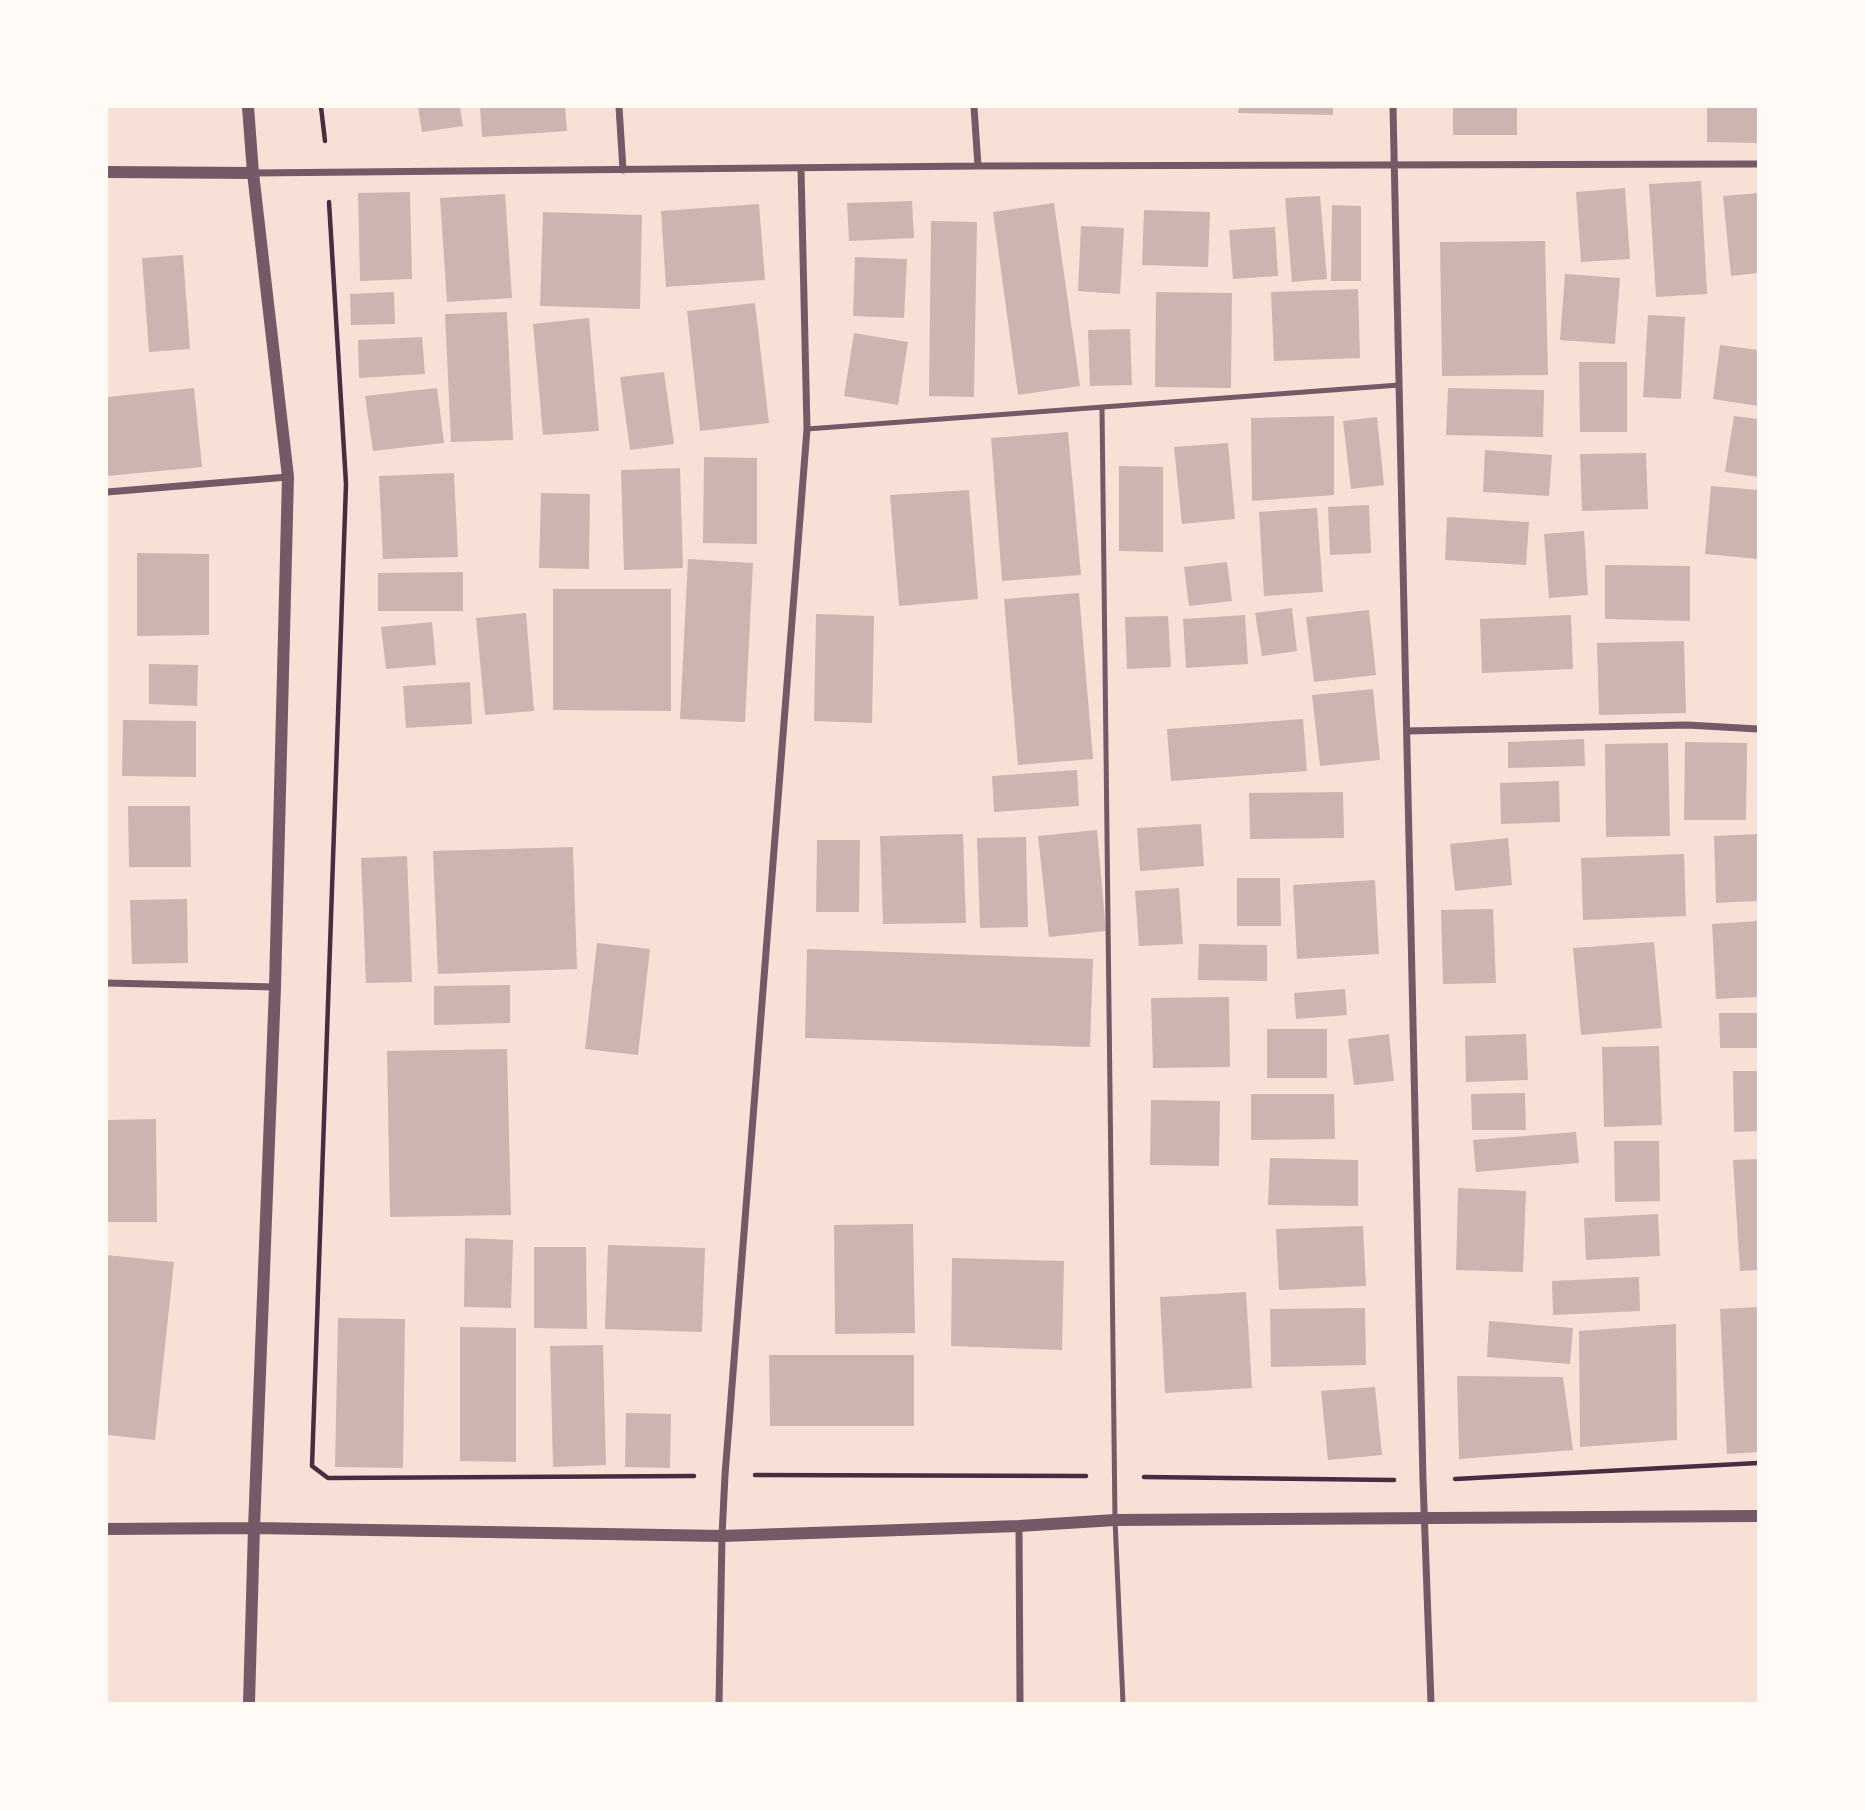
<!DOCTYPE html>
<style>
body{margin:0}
#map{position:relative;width:1865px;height:1810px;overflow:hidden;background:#f7e1d7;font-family:"PT Sans Narrow",sans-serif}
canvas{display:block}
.frame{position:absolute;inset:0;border:108px solid #fffaf5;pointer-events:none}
</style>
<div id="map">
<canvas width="1865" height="1810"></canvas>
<div class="frame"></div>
</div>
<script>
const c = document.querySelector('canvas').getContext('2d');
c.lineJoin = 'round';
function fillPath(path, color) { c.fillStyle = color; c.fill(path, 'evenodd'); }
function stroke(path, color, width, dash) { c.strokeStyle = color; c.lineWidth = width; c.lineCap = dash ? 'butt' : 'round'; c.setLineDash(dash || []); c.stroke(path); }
const building = new Path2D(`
 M 418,107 L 460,107 L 463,126 L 422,132 Z
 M 480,107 L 565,107 L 567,131 L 482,137 Z
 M 1239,107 L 1333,107 L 1333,115 L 1238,113 Z
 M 1453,107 L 1517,107 L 1517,135 L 1453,135 Z
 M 1707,107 L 1758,107 L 1758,143 L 1707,142 Z
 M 1701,181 L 1707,294 L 1656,297 L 1649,184 Z
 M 1625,188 L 1630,259 L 1581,262 L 1576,192 Z
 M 410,192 L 412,279 L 360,281 L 358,193 Z
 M 1758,193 L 1758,273 L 1731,276 L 1723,196 Z
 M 505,194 L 512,298 L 447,302 L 440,198 Z
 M 1320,196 L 1327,279 L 1292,282 L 1285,198 Z
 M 912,201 L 914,238 L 849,241 L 847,203 Z
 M 1054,203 L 1080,386 L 1018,395 L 993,212 Z
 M 759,204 L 765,280 L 666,287 L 661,211 Z
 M 1332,205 L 1361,206 L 1361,281 L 1331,281 Z
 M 1144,210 L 1210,212 L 1208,267 L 1142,265 Z
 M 543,212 L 642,215 L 640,309 L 540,306 Z
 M 931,221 L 977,222 L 974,397 L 929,396 Z
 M 1081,226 L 1124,228 L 1120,294 L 1078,291 Z
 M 1275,227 L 1278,276 L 1233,279 L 1229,230 Z
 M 1545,241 L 1548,375 L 1442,376 L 1440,242 Z
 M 183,255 L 190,349 L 149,352 L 142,258 Z
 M 855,257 L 907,259 L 904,318 L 853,316 Z
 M 1565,274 L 1620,278 L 1615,344 L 1560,340 Z
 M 1358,289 L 1360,358 L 1274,361 L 1271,292 Z
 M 394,292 L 395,324 L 351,325 L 350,294 Z
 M 1156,292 L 1232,293 L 1231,388 L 1155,387 Z
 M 755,303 L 769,423 L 700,431 L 687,311 Z
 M 507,312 L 513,440 L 451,442 L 445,314 Z
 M 1648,315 L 1685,317 L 1681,399 L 1643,397 Z
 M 589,318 L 599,431 L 543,435 L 533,324 Z
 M 1130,329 L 1132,385 L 1090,386 L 1088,330 Z
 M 854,333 L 908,342 L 898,405 L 844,396 Z
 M 422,337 L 425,374 L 359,378 L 358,340 Z
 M 1720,345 L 1758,350 L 1758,406 L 1713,399 Z
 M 1579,362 L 1627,362 L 1627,432 L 1580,432 Z
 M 664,372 L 674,444 L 630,450 L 620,377 Z
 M 194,388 L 202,467 L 107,476 L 107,397 Z
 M 437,388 L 444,443 L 373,451 L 365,396 Z
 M 1448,388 L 1544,390 L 1543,437 L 1446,435 Z
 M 1334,416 L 1334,495 L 1252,501 L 1251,418 Z
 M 1734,416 L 1758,419 L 1758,477 L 1725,472 Z
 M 1377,417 L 1384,485 L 1351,489 L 1343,421 Z
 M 1068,432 L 1081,575 L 1002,581 L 991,438 Z
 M 1228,443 L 1235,519 L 1182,524 L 1174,447 Z
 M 1485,450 L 1552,455 L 1549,496 L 1483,492 Z
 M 1646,453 L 1648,509 L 1582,511 L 1580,454 Z
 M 704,457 L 757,458 L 757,544 L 703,543 Z
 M 1119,466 L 1163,467 L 1163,552 L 1119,551 Z
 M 680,468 L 683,568 L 624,570 L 621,470 Z
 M 454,473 L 458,557 L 383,559 L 379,476 Z
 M 1711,486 L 1758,490 L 1758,559 L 1705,554 Z
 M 969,490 L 978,599 L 899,606 L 890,495 Z
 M 541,493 L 590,494 L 589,569 L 539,568 Z
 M 1369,505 L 1371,553 L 1330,555 L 1328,507 Z
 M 1317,508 L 1323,592 L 1264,596 L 1259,512 Z
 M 1447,517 L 1529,522 L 1526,565 L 1445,560 Z
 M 1584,531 L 1588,595 L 1549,598 L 1544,534 Z
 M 137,553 L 209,554 L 209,635 L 137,636 Z
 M 688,559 L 753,563 L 745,722 L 680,719 Z
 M 1227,562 L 1232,601 L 1189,606 L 1184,567 Z
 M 1605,565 L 1690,566 L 1690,621 L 1605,619 Z
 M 463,572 L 463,611 L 378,611 L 378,573 Z
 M 553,589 L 671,589 L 671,711 L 553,710 Z
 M 1079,593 L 1093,759 L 1018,765 L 1004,599 Z
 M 1292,608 L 1297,651 L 1262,656 L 1255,613 Z
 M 1369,610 L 1376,675 L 1314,682 L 1306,617 Z
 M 526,613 L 534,711 L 485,715 L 476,618 Z
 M 816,614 L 874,616 L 872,723 L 814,721 Z
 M 1245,615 L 1248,664 L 1186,668 L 1183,619 Z
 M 1571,615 L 1573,669 L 1482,673 L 1480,619 Z
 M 1168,616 L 1171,667 L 1127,669 L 1125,617 Z
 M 432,622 L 436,665 L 386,669 L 381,627 Z
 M 1684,641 L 1686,713 L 1599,715 L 1597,643 Z
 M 149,664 L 198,665 L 197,706 L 149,704 Z
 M 470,682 L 472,724 L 406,728 L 403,686 Z
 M 1373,689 L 1380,760 L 1320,766 L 1312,695 Z
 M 1303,719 L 1307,771 L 1171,781 L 1167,729 Z
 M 123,720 L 196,721 L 196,777 L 122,776 Z
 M 1584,739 L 1585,766 L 1508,768 L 1508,742 Z
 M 1685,742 L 1747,743 L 1746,820 L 1684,820 Z
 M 1668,743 L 1670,836 L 1606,837 L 1605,744 Z
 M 1077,770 L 1079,806 L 994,812 L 992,776 Z
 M 1559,781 L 1560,822 L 1501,824 L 1500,783 Z
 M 1343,792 L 1344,838 L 1250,839 L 1249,793 Z
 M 128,806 L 190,806 L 191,867 L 129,867 Z
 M 1201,824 L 1204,866 L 1140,871 L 1137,828 Z
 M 1097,830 L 1106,931 L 1049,937 L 1038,836 Z
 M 963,834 L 966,923 L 883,924 L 880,836 Z
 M 1758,834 L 1758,901 L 1716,903 L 1714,836 Z
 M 1026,837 L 1028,927 L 980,928 L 977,838 Z
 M 1508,838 L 1512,885 L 1455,891 L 1450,844 Z
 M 817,840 L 860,840 L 859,912 L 816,912 Z
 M 573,847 L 577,969 L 438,974 L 433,851 Z
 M 1684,854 L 1686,916 L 1583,920 L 1581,858 Z
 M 407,856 L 412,982 L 366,983 L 361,858 Z
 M 1237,878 L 1280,878 L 1281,926 L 1237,926 Z
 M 1375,880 L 1379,954 L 1297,959 L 1293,885 Z
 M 1179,888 L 1183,944 L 1139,946 L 1135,891 Z
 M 187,899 L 188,963 L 132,964 L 130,900 Z
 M 1493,909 L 1496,983 L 1443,984 L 1441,910 Z
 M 1758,921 L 1758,997 L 1716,999 L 1712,924 Z
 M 1654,942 L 1662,1028 L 1581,1035 L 1573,948 Z
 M 597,943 L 650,949 L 638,1055 L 585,1049 Z
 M 1199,944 L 1267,945 L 1267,981 L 1198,980 Z
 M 807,949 L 1093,959 L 1090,1047 L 805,1038 Z
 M 510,985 L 510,1023 L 434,1025 L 434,986 Z
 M 1345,989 L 1347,1015 L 1296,1019 L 1294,993 Z
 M 1229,997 L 1230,1067 L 1153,1068 L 1151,998 Z
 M 1719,1013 L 1758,1013 L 1758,1048 L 1720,1048 Z
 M 1267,1029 L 1327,1029 L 1327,1078 L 1267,1078 Z
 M 1389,1034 L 1394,1081 L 1354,1085 L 1348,1039 Z
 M 1526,1034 L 1528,1080 L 1466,1082 L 1465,1036 Z
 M 1659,1046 L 1662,1125 L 1604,1127 L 1602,1047 Z
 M 507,1049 L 511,1215 L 390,1217 L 387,1051 Z
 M 1733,1071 L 1758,1071 L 1758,1131 L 1734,1132 Z
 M 1525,1093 L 1526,1130 L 1472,1130 L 1471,1094 Z
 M 1251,1094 L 1334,1094 L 1335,1139 L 1251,1140 Z
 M 1151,1100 L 1220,1101 L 1219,1166 L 1150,1165 Z
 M 156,1119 L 157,1222 L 107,1222 L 107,1120 Z
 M 1576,1132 L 1579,1163 L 1476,1172 L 1473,1140 Z
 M 1614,1141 L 1659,1141 L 1660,1201 L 1615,1202 Z
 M 1270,1158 L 1358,1160 L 1358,1206 L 1268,1205 Z
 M 1758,1159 L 1758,1270 L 1740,1271 L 1733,1160 Z
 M 1458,1188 L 1526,1191 L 1523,1272 L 1456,1270 Z
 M 1658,1214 L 1660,1256 L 1586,1260 L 1584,1218 Z
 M 913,1224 L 915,1333 L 835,1334 L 834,1225 Z
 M 1363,1226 L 1366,1286 L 1279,1290 L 1276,1229 Z
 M 465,1238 L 513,1240 L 511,1308 L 464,1307 Z
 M 608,1245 L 705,1248 L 702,1332 L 605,1329 Z
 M 534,1247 L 586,1247 L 587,1329 L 534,1328 Z
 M 107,1255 L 174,1262 L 155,1440 L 107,1435 Z
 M 952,1258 L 1064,1261 L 1062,1350 L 951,1346 Z
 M 1639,1277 L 1640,1311 L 1553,1315 L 1552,1281 Z
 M 1246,1292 L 1252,1388 L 1165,1393 L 1160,1297 Z
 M 1758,1307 L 1758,1452 L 1727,1454 L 1720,1309 Z
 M 1365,1308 L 1366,1365 L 1271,1367 L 1270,1309 Z
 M 338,1318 L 405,1319 L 403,1468 L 335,1467 Z
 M 1489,1321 L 1573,1328 L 1570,1364 L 1487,1357 Z
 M 1676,1324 L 1677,1440 L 1580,1447 L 1579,1331 Z
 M 460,1327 L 516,1328 L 516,1462 L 460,1461 Z
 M 603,1345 L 606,1465 L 553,1467 L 550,1346 Z
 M 769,1355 L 914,1355 L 914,1426 L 770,1426 Z
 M 1457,1376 L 1563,1377 L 1573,1450 L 1459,1459 Z
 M 1375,1387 L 1382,1455 L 1328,1460 L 1321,1391 Z
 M 626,1413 L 671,1414 L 670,1468 L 625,1467 Z`);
const path = new Path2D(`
 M 321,107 L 325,141
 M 329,202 L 346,484 L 312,1466 L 328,1478 L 694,1476
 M 755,1475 L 1086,1476
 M 1144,1477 L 1394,1480
 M 1455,1479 L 1758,1463`);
const service = new Path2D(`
 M 1102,407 L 1115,1520 L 1123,1703
 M 807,429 L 1399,385`);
const minor = new Path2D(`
 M 619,107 L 623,170
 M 974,107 L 978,166
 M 1393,107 L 1423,1480 L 1431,1703
 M 253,173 L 978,166 L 1758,164
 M 107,492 L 288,477
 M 1407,731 L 1687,725 L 1758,729
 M 107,983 L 275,987
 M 1019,1526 L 1020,1703
 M 719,1703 L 722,1536 L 725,1475 L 807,429 L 801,169`);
const tertiary = new Path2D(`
 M 248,107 L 253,173 L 288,477 L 275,987 L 254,1528 L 249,1703
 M 107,172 L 253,173
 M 107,1529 L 254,1528 L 722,1536 L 1019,1526 L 1115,1520 L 1758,1516`);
fillPath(building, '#ccb4b1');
stroke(path, '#4a2c40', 4.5);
stroke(service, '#755966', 5);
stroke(minor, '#755966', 7);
stroke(tertiary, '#755966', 12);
</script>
